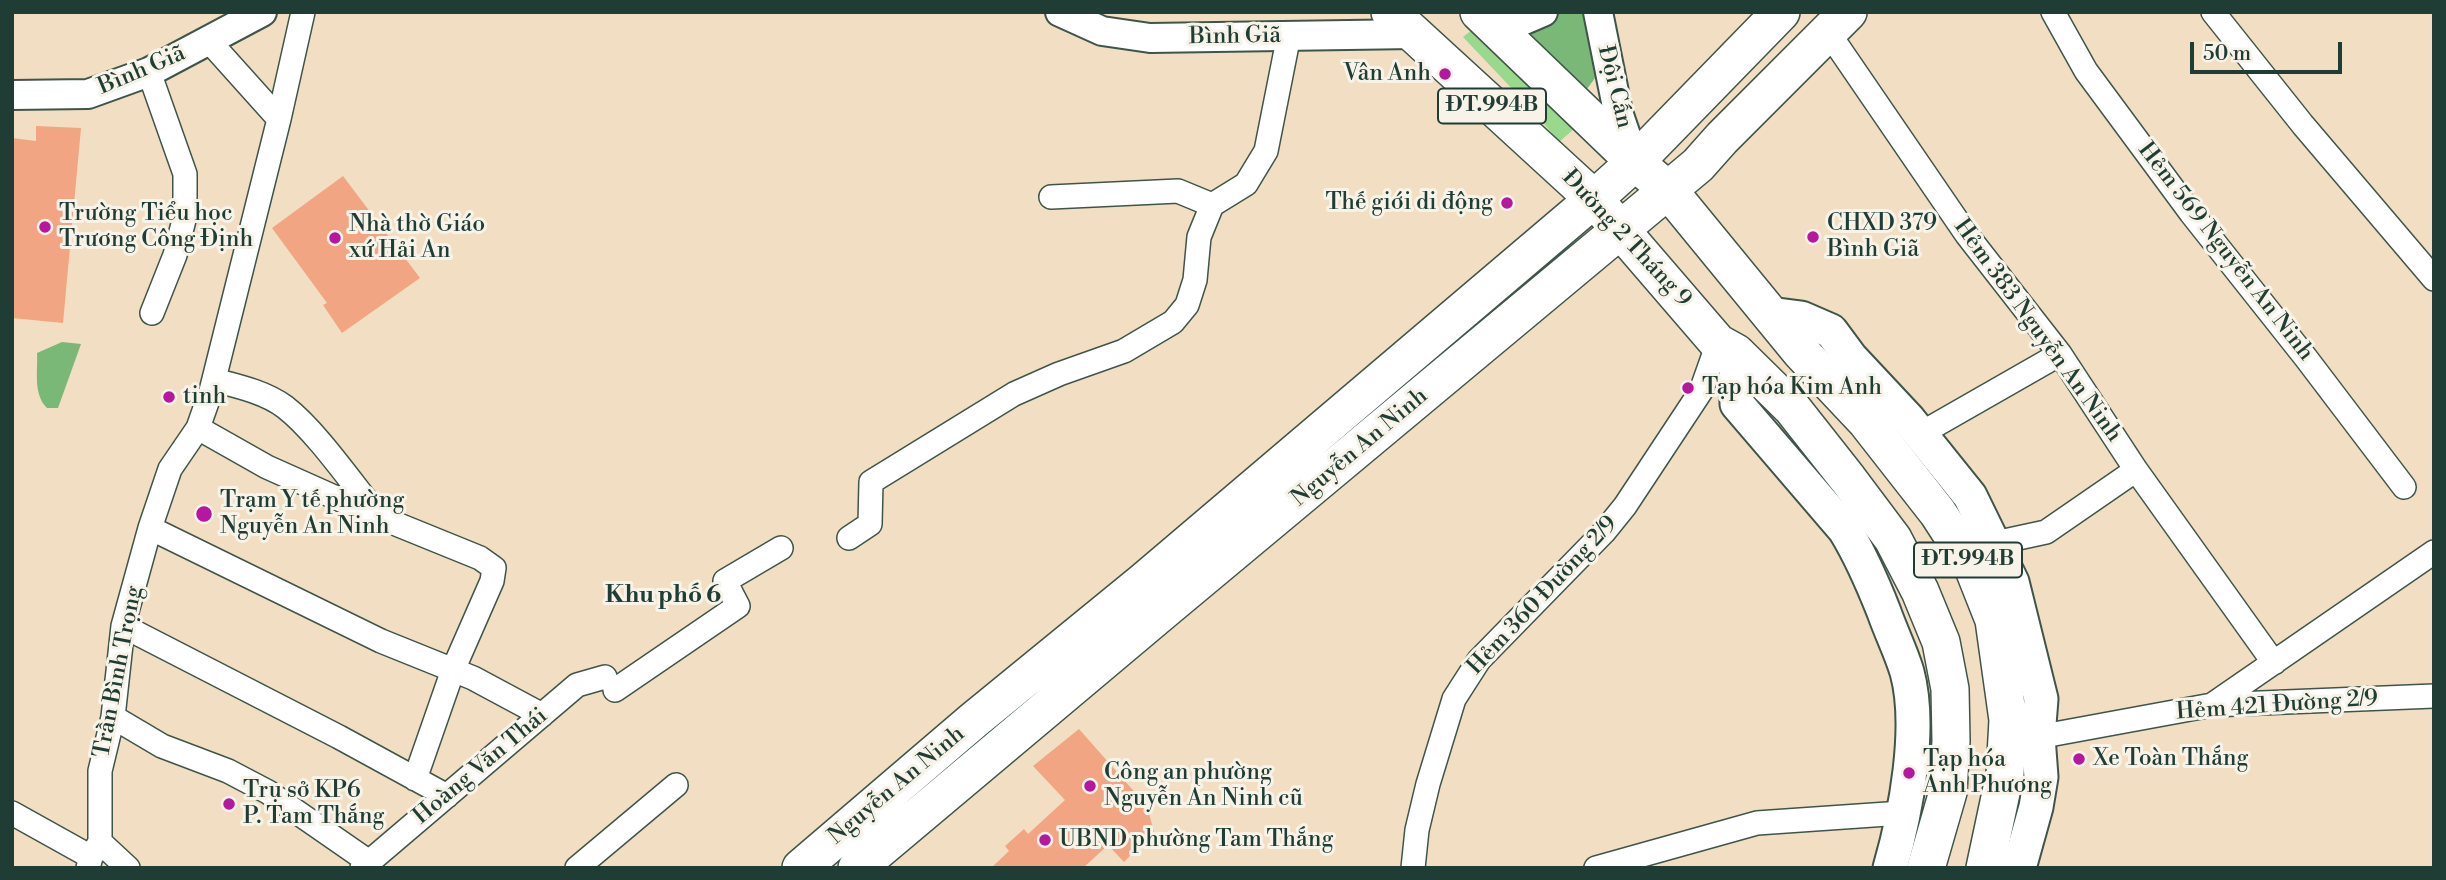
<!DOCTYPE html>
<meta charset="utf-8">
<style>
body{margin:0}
#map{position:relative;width:2446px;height:880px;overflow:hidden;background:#f2dec2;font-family:"Libre Bodoni",serif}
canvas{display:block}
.frame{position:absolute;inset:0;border:14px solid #1f3d34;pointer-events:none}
.scale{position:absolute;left:2190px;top:42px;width:152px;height:32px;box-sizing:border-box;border:4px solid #1f3d34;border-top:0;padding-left:9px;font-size:21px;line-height:24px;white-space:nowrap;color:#1f3d34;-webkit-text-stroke:5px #f7f3e8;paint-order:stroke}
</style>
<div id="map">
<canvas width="2446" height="880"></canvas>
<div class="frame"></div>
<div class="scale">50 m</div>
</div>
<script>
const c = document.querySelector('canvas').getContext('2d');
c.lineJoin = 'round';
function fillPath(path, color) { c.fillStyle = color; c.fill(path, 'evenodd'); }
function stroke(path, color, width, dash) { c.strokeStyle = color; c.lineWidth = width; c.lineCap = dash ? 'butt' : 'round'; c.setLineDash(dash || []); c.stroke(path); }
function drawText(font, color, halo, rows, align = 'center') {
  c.font = font + ' "Libre Bodoni",serif'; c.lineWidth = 6; c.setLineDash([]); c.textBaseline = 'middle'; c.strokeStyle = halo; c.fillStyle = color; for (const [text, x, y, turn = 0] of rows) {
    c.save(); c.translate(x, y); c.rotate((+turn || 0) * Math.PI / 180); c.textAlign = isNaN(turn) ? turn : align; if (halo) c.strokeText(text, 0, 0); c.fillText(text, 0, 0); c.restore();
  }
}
const green = new Path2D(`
 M 1472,30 L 1581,123 L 1559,142 L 1536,114 L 1463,37 Z`);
const forest = new Path2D(`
 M 1560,12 L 1590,12 L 1597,70 L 1595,78 L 1587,89 L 1522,32 L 1555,17 Z
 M 62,342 L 81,344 L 58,408 L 47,408 C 33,394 38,372 37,353 Z`);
const building = new Path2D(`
 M 36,126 L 81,128 L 63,323 L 12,318 L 12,138 L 36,141 Z
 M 343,176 L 420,278 L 342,333 L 323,305 L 327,303 L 272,228 Z
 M 1079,729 L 1147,806 L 1154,832 L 1124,862 L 1108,845 L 1083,868 L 991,868 L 1009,851 L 1005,846 L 1024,829 L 1028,834 L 1065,800 L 1033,766 Z`);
const minor = new Path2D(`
 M 2053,12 L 2086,71 L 2191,213 L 2306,358 L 2404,487
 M 2213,12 L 2303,125 L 2434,279
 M 1828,32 L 1967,235 L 2060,354 L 2136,470 L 2274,663
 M 209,41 L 279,119
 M 149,72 L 185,174 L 185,196 L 184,220 L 175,255 L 152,313
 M 1051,197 L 1178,191 L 1212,205
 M 214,380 C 237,386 265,392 285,407 C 316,431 351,482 377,514
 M 198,428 L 267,467 L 379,517 L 480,558 L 494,568 L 492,581 L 453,670 L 415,779
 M 1920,434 L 2060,354
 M 150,528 L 381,641 L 473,678 L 542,715
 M 849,538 L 870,524 L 871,482 L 1014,394 L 1059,374 L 1124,351 L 1173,322 L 1187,305 L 1195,280 L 1199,237 L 1212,205 L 1246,184 L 1266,151 L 1289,35
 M 1995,543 L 2046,532 L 2136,470
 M 123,626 L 339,737 L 447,796
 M 615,690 L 738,606 L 725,581 L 781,548
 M 2212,705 L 2434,552
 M 113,717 L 162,746 L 228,771 L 268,792 L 369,862
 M 2038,737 L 2212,705 L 2434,696
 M 12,813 L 91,857
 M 100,842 L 128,868
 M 88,868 L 91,857 L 100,842 L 100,771 L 113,717 L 123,626 L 150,528 L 170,469 L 198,428 L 211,391 L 279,119 L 303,12
 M 362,868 L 577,685 L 605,677
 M 577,868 L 676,785
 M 1413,868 L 1417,830 L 1428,784 L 1454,699 L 1479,660 L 1604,532 L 1625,506 L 1701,391 L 1718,343
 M 1596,868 L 1757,823 L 1902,813`);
const tertiary = new Path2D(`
 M 1060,12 L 1102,31 L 1150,38 L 1414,34
 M 1598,12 L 1618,112 L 1634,159
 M 1491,25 L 1515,24 L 1543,12
 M 12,95 L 88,94 L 149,72 L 262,12`);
const secondary = new Path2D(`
 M 1770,314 L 1801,318 L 1831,331 L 1851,358 L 1909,420 L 1970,496 L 2012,582 L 2041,699 L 2038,737 L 2041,777 L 2036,807 L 2019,868
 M 1736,353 L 1737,404 L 1845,530 C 1861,556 1873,584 1884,612 C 1891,632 1901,652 1907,672 C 1922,727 1906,813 1890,868`);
const primary = new Path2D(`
 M 1390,12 L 1594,199 L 1718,343 L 1736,353 L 1792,408 L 1848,479 L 1893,539 L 1920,591 L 1941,642 L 1950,689 L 1951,741 L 1948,792 L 1926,868
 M 1479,12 L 1635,162 L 1669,191 L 1801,352 L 1866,421 L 1938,513 L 1973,567 L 1994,620 L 2008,720 L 2005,774 L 1985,868
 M 801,868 L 974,720 L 1143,582 L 1594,199 L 1635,162 L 1781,12
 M 857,868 L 1164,610 L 1698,165 L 1722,138 L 1848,12`);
const markers = [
 [1445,74,7,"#b5179e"],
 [1507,203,7,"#b5179e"],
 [45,227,7,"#b5179e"],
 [1813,237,7,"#b5179e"],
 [335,238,7,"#b5179e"],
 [1688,388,7,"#b5179e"],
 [169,397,7,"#b5179e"],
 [204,514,9,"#b5179e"],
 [2079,759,7,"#b5179e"],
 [1909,773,7,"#b5179e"],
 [1090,786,7,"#b5179e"],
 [229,804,7,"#b5179e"],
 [1045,840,7,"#b5179e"]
];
const shields = [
 [1492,106,108],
 [1968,560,108]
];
const shieldNames = [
 ["ĐT.994B",1492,106],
 ["ĐT.994B",1968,560]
];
const streetNames = [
 ["Bình Giã",1235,37,-1],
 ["Bình Giã",142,71,-23],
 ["Đội Cấn",1614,87,76],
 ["Đường 2 Tháng 9",1626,239,47],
 ["Hẻm 569 Nguyễn An Ninh",2225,252,52],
 ["Hẻm 383 Nguyễn An Ninh",2037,331,54],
 ["Nguyễn An Ninh",1360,448,-40],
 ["Hẻm 360 Đường 2/9",1543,596,-47],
 ["Trần Bình Trọng",119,672,-79],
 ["Hẻm 421 Đường 2/9",2277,706,-4],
 ["Hoàng Văn Thái",481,767,-40],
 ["Nguyễn An Ninh",897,786,-40]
];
const poiNames = [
 ["Vân Anh",1431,74,"right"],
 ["Thế giới di động",1493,203,"right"],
 ["Trường Tiểu học",59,214],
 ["Trương Công Định",59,240],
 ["CHXD 379",1827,224],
 ["Bình Giã",1827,250],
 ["Nhà thờ Giáo",349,225],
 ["xứ Hải An",349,251],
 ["Tạp hóa Kim Anh",1702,388],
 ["tinh",183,397],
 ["Trạm Y tế phường",220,501],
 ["Nguyễn An Ninh",220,527],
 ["Xe Toàn Thắng",2093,759],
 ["Tạp hóa",1923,760],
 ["Ánh Phương",1923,786],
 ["Công an phường",1104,773],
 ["Nguyễn An Ninh cũ",1104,799],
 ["Trụ sở KP6",243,791],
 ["P. Tam Thắng",243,817],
 ["UBND phường Tam Thắng",1059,840]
];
const neighbourhoodNames = [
 ["Khu phố 6",663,596]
];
fillPath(green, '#99d88d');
fillPath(forest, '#7ab878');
fillPath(building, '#f2a582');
stroke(minor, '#3f5549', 26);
stroke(tertiary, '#3f5549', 32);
stroke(secondary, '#3f5549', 37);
stroke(primary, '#3f5549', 40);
stroke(minor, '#fff', 23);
stroke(tertiary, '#fff', 28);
stroke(secondary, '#fff', 33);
stroke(primary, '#fff', 37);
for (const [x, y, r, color] of markers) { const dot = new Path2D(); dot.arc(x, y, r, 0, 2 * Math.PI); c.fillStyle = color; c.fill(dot); stroke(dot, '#f7f3e8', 2.5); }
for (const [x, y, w] of shields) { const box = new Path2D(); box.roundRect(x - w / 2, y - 17.5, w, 35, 5); c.fillStyle = '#f7f3e8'; c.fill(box); stroke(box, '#1f3d34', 2); }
drawText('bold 21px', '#1f3d34', null, shieldNames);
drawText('23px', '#1f3d34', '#f7f3e8', streetNames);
drawText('23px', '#1f3d34', '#f7f3e8', poiNames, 'left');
drawText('bold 24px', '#1f3d34', '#f7f3e8', neighbourhoodNames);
</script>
